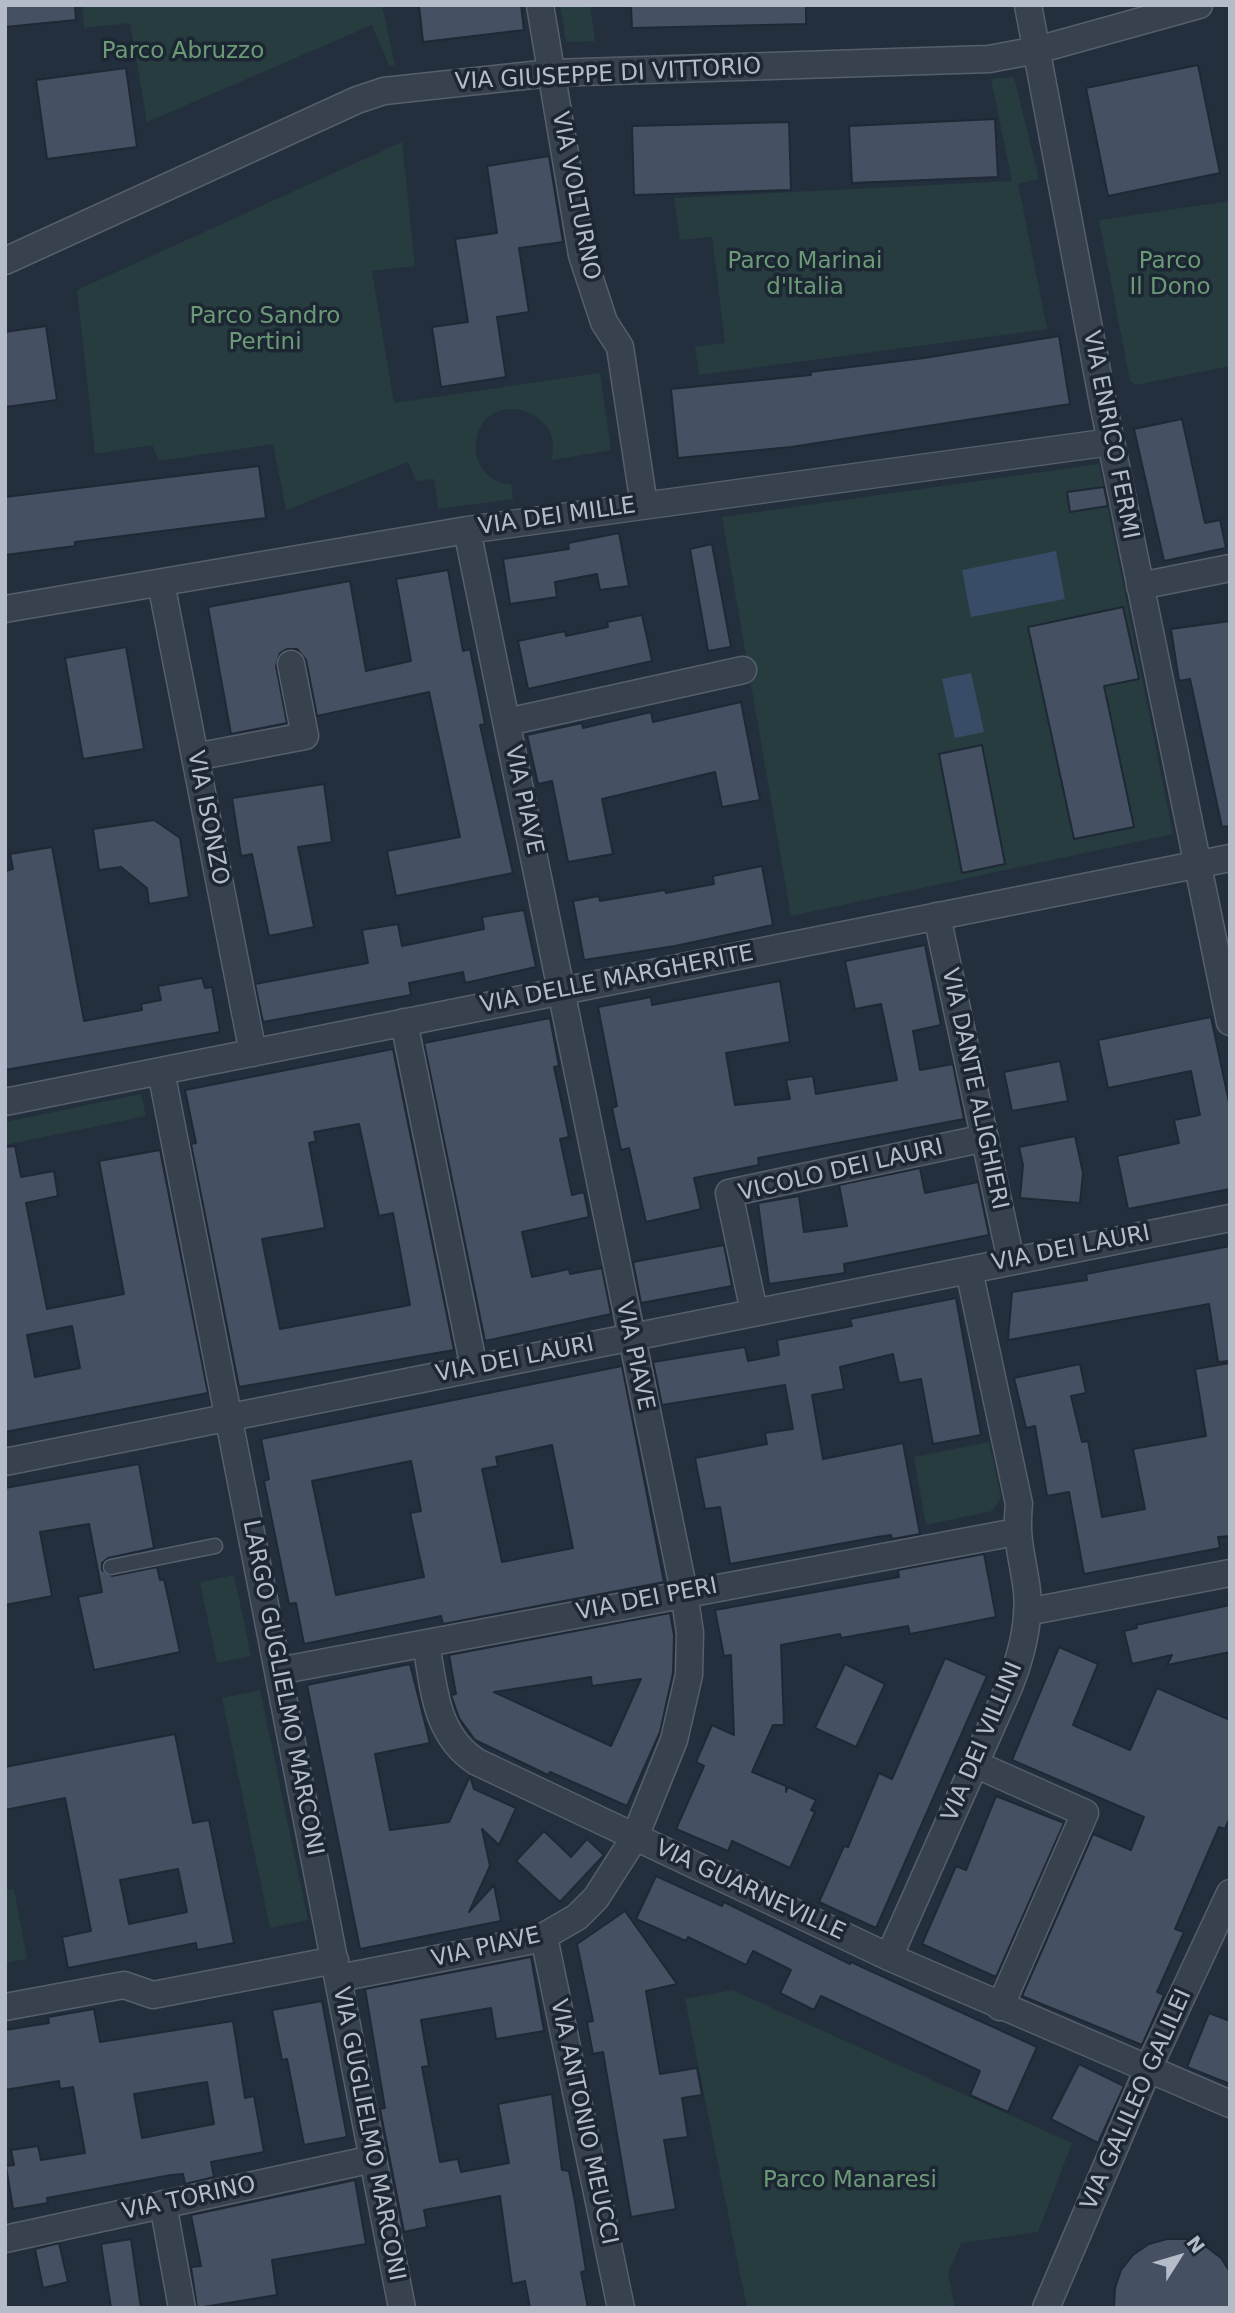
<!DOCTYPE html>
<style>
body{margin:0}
#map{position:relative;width:1235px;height:2313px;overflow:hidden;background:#242f3e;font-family:"DejaVu Sans",sans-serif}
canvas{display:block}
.frame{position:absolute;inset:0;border:7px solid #b4bcc9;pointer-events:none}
.north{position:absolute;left:1144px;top:2222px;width:70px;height:70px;-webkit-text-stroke:5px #1d2633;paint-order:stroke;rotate:53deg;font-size:19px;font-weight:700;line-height:28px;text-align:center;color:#b4bcc9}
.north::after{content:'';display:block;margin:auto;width:24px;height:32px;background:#b4bcc9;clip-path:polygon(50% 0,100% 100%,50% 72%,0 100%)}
</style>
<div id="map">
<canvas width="1235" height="2313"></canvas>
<div class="frame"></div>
<div class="north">N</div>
</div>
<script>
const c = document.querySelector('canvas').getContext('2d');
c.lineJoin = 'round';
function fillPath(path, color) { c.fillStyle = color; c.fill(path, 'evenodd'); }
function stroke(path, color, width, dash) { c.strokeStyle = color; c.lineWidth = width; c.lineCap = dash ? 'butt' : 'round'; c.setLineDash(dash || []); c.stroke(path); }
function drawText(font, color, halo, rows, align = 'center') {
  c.font = font + ' "DejaVu Sans",sans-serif'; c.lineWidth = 7; c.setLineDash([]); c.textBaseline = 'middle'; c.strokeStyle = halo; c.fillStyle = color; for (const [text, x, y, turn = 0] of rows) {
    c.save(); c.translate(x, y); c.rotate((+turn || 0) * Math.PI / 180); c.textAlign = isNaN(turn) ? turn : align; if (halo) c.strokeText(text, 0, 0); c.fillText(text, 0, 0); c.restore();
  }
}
const green = new Path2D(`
 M 82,5 L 382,5 L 395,65 L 389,66 L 372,25 L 147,122 L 130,23 L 84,28 Z
 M 560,5 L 590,5 L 595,41 L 566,42 Z
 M 1014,77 L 1039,179 L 1018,184 L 1047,329 L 699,375 L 695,347 L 725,343 L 712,237 L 680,240 L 674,198 L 1012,181 L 991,79 Z
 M 402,142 L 415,266 L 372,271 L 394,403 L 600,373 L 611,450 L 551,460 C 567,409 487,387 477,438 C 474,449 476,460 483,470 C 489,478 500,485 511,484 L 513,499 L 438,509 L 434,479 L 416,481 L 408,462 L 286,510 L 273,444 L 159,461 L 152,445 L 95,454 L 77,290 Z
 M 1230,201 L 1230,366 L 1135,385 L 1130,381 L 1099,220 Z
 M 1099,464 L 1173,834 L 791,916 L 722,517 Z
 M 141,1094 L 146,1116 L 5,1145 L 5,1122 Z
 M 989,1442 L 1001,1497 L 992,1511 L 926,1525 L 914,1457 Z
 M 234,1575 L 251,1656 L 217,1663 L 200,1582 Z
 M 260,1690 L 308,1920 L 270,1928 L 222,1698 Z
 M 14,1889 L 27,1959 L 5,1963 L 5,1890 Z
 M 732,1990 L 1072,2143 L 1038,2232 L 961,2243 L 948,2274 L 955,2308 L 747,2308 L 685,1999 Z`);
const water = new Path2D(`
 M 1056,551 L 1065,599 L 971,617 L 962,570 Z
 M 971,673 L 984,732 L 955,738 L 942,679 Z`);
const building = new Path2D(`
 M 5,5 L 75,5 L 76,20 L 5,27 Z
 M 419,5 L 521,5 L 524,30 L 423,42 Z
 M 631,5 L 806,5 L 806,24 L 632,28 Z
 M 1198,65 L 1220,173 L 1108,196 L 1086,88 Z
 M 126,68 L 137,147 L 47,159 L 36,80 Z
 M 995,119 L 998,177 L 852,183 L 849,126 Z
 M 789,122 L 791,190 L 634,195 L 632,126 Z
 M 549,156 L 563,242 L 519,248 L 529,312 L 497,317 L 506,377 L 441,387 L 432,327 L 468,322 L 455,239 L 497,233 L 487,166 Z
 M 46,326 L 57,400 L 5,407 L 5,332 Z
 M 1059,336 L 1070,404 L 791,447 L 678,458 L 671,389 L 811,375 L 810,372 L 924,358 Z
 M 1182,419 L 1205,523 L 1220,520 L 1226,548 L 1164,561 L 1134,429 Z
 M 259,466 L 266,518 L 75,542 L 75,546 L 5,555 L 5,497 Z
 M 1104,487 L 1108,506 L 1070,512 L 1067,492 Z
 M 619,533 L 629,586 L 600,590 L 597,574 L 555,582 L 557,597 L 510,604 L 503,559 L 569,549 L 568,543 Z
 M 712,544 L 731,647 L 708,651 L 690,549 Z
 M 448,570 L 463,651 L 470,649 L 485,724 L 480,725 L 513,873 L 396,896 L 387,851 L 460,837 L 429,692 L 317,716 L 306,660 L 297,649 L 287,649 L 280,653 L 276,666 L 287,723 L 231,734 L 208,607 L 350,581 L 366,671 L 411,661 L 396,579 Z
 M 1123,607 L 1139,679 L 1104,686 L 1134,827 L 1074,839 L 1028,627 Z
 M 642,615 L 652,661 L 528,689 L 518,641 L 565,631 L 566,636 L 608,627 L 607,622 Z
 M 1230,621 L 1230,826 L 1222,827 L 1190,679 L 1179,681 L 1171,629 Z
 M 126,647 L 144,749 L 83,759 L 65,658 Z
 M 741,702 L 760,800 L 722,807 L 715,772 L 602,799 L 613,854 L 568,862 L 552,781 L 538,784 L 527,735 L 582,723 L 583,728 L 651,712 L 653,722 Z
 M 982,745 L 1005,864 L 962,873 L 939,754 Z
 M 324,784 L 332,842 L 298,847 L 314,927 L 269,936 L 252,854 L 241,856 L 232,798 Z
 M 154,820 L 180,838 L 189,897 L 149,904 L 147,888 L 121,867 L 99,870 L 93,829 Z
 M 52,847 L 84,1021 L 142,1010 L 141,1004 L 161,1000 L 158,986 L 202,978 L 205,988 L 212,987 L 220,1032 L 5,1070 L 5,871 L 13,869 L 10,854 Z
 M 762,866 L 773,925 L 675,946 L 584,960 L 573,901 L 599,896 L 600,901 L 665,890 L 666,893 L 714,884 L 713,876 Z
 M 524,910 L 536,967 L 465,983 L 463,972 L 409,983 L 411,995 L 263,1022 L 255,984 L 368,963 L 362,930 L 398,924 L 402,946 L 484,929 L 482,917 Z
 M 925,945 L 941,1025 L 913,1031 L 920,1070 L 953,1064 L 964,1119 L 758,1158 L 759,1165 L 694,1178 L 701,1209 L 646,1222 L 629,1148 L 621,1150 L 612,1108 L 617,1106 L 598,1007 L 651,997 L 652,1005 L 780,981 L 790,1042 L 726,1053 L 735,1105 L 790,1099 L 786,1080 L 813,1076 L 816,1094 L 897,1080 L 881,1004 L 855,1009 L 845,961 Z
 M 1211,1017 L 1230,1107 L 1230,1189 L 1128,1209 L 1117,1156 L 1179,1143 L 1174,1120 L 1200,1115 L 1191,1071 L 1108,1088 L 1098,1040 Z
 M 550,1018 L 559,1066 L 554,1067 L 569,1137 L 560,1139 L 572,1195 L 584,1192 L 589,1217 L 522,1232 L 532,1277 L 569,1269 L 570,1274 L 602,1268 L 611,1314 L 485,1341 L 424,1043 Z
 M 393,1049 L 454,1350 L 239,1387 L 191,1144 L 196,1143 L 185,1090 ZM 359,1124 L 379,1216 L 393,1213 L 410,1305 L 280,1329 L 262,1239 L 325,1228 L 309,1143 L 316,1141 L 314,1132 Z
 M 1060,1061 L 1068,1101 L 1012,1111 L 1004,1072 Z
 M 1075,1136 L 1083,1173 L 1080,1203 L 1020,1198 L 1023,1165 L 1019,1147 Z
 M 15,1146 L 21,1177 L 54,1171 L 58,1196 L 26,1203 L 47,1309 L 124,1294 L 99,1161 L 160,1150 L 208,1393 L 5,1432 L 5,1147 ZM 72,1326 L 80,1368 L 35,1377 L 27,1335 Z
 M 920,1168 L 925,1193 L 978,1182 L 989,1235 L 844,1264 L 845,1273 L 769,1284 L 758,1203 L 799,1196 L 804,1232 L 847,1226 L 839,1185 Z
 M 724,1245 L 732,1286 L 641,1303 L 633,1262 Z
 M 1230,1246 L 1230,1361 L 1218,1362 L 1209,1304 L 1008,1340 L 1012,1292 L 1087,1280 L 1086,1274 Z
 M 956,1298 L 981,1435 L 933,1444 L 921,1379 L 899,1383 L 893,1354 L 840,1367 L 844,1389 L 812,1395 L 823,1459 L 903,1443 L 920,1534 L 892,1539 L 891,1535 L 877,1537 L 730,1564 L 720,1507 L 705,1509 L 695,1458 L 767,1444 L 765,1433 L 793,1429 L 785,1385 L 662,1405 L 653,1362 L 745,1347 L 748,1361 L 779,1355 L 777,1340 L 852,1326 L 850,1319 Z
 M 1230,1363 L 1230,1536 L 1218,1537 L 1220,1548 L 1084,1574 L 1069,1492 L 1047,1496 L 1035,1426 L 1026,1428 L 1014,1378 L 1080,1364 L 1086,1393 L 1071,1396 L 1082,1442 L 1088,1441 L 1102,1517 L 1145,1509 L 1133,1449 L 1206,1436 L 1195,1369 Z
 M 622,1366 L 664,1582 L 443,1624 L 441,1616 L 304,1644 L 296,1603 L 289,1604 L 264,1481 L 269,1479 L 261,1439 ZM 552,1445 L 573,1548 L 502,1562 L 482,1469 L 498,1466 L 496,1457 ZM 411,1461 L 421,1511 L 410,1513 L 424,1577 L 336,1595 L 312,1481 Z
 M 139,1464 L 154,1548 L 108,1558 L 102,1563 L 102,1570 L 112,1576 L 157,1567 L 160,1580 L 164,1579 L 180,1652 L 94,1670 L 78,1597 L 102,1592 L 89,1524 L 40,1532 L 52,1596 L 5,1605 L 5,1488 Z
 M 984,1554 L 996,1617 L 910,1634 L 908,1626 L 841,1638 L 840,1634 L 781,1645 L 784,1725 L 773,1725 L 752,1772 L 786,1786 L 786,1792 L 788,1787 L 816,1800 L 811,1810 L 815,1812 L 790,1868 L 732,1841 L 728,1851 L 676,1829 L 704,1766 L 696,1762 L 712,1725 L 734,1735 L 731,1655 L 724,1656 L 715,1610 L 899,1577 L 898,1570 Z
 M 1230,1605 L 1230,1652 L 1167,1665 L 1172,1655 L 1132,1664 L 1124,1631 L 1137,1628 L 1136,1625 Z
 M 670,1613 L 674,1635 L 673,1673 L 660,1732 L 627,1806 L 550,1772 L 548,1775 L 475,1740 L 459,1718 L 451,1695 L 456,1694 L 449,1655 ZM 591,1677 L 592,1686 L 641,1679 L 611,1746 L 494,1692 Z
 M 1059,1647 L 1098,1664 L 1073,1725 L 1130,1750 L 1157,1688 L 1230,1720 L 1230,1817 L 1225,1829 L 1219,1827 L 1175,1929 L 1184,1932 L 1157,1992 L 1164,1995 L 1142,2045 L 1022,1996 L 1093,1834 L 1131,1850 L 1144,1817 L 1012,1760 Z
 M 945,1658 L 987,1676 L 876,1928 L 819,1902 L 844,1846 L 848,1847 L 879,1773 L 892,1779 Z
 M 410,1664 L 430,1743 L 375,1754 L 390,1830 L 449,1822 L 470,1776 L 474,1789 L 516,1808 L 499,1845 L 482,1829 L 490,1866 L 469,1912 L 494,1885 L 501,1921 L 360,1949 L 307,1685 Z
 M 845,1664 L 885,1684 L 856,1747 L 815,1728 Z
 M 175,1734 L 193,1823 L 209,1820 L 234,1943 L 197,1950 L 196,1943 L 68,1968 L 62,1937 L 91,1931 L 65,1798 L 5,1810 L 5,1767 ZM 178,1869 L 187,1912 L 129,1924 L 120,1880 Z
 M 996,1796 L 1064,1823 L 996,1977 L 922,1944 L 956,1866 L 966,1870 Z
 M 544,1831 L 571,1857 L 587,1839 L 604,1855 L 560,1902 L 516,1861 Z
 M 656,1876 L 722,1906 L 724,1902 L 850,1964 L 851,1962 L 1037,2047 L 1008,2112 L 970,2095 L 980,2071 L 821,1996 L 814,2010 L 780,1993 L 791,1970 L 753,1951 L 746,1965 L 688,1937 L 686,1941 L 636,1919 Z
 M 625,1911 L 677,1984 L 646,1991 L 660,2074 L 697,2068 L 702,2095 L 682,2098 L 688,2137 L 664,2140 L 676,2209 L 631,2217 L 603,2052 L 593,2054 L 587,2022 L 593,2021 L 577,1944 Z
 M 531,1957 L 544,2031 L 496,2039 L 491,2008 L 421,2020 L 429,2066 L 422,2067 L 440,2162 L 458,2159 L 461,2172 L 509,2163 L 498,2104 L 552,2094 L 562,2170 L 569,2171 L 575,2202 L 586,2271 L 581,2272 L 588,2308 L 530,2308 L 525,2281 L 512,2284 L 500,2196 L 424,2210 L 427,2227 L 404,2232 L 380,2109 L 385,2108 L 365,1989 Z
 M 322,2001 L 347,2137 L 304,2145 L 287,2059 L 282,2060 L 272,2010 Z
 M 94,2009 L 100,2042 L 233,2021 L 245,2098 L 254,2096 L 264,2152 L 211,2162 L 214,2177 L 185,2184 L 183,2174 L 171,2175 L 47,2198 L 48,2203 L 13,2209 L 6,2166 L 14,2165 L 11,2150 L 38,2146 L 41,2160 L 85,2153 L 73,2087 L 60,2089 L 59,2081 L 5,2090 L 5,2030 L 49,2023 L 48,2017 ZM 207,2082 L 214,2124 L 142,2138 L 134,2094 Z
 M 1209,2013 L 1230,2021 L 1230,2084 L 1187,2067 Z
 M 1079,2064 L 1124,2086 L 1098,2143 L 1051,2119 Z
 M 355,2180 L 366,2244 L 272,2260 L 277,2295 L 197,2308 L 191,2267 L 201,2266 L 191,2215 Z
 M 131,2239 L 141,2308 L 111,2308 L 101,2244 Z
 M 1167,2239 L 1186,2239 L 1204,2245 L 1221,2258 L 1230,2272 L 1230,2308 L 1114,2308 L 1115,2288 L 1121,2270 L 1133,2255 L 1149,2244 Z
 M 59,2243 L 68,2282 L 43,2288 L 35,2249 Z`);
const service = new Path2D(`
 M 111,1567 L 215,1546`);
const minor = new Path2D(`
 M 540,5 L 582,255 L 604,322 L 620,347 L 644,505
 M 1028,5 L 1103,403 L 1230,1022
 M 5,261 L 357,100 L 384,91 L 551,73 L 989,59 L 1037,50 L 1199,5
 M 161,583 L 253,1053
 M 1140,586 L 1230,568
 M 5,609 L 467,530 L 1111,442
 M 507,722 L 743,670
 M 195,757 L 305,736 L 291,664
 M 937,916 L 1011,1261
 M 404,1022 L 474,1368
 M 161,1071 L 402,2308
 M 5,1102 L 1230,858
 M 754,1312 L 729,1193 L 985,1138
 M 5,1462 L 1230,1218
 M 1027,1612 L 1230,1573
 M 426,1643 C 434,1688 435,1735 477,1762 L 889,1957 L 1230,2104
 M 278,1671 L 1016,1532
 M 975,1764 L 1085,1813 L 1000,2007
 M 544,1937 L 621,2308
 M 889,1957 L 1009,1687 C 1021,1657 1030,1624 1027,1591 C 1023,1558 1015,1540 1019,1504 L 969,1270
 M 339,1978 L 539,1939 L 577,1917 L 596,1898 L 635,1837 L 674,1740 L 689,1675 L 690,1633 L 684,1592 L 467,530
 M 5,2007 L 124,1985 L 153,1995 L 335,1960
 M 163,2204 L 182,2308
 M 5,2239 L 373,2159
 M 1046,2308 L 1148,2069 L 1230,1893`);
const parkNames = [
 ["Parco Abruzzo",183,52],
 ["Parco Marinai",805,262],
 ["d'Italia",805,288],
 ["Parco",1170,262],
 ["Il Dono",1170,288],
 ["Parco Sandro",265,317],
 ["Pertini",265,343],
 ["Parco Manaresi",850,2181]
];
const streetNames = [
 ["VIA GIUSEPPE DI VITTORIO",608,75,-3],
 ["VIA VOLTURNO",575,196,79],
 ["VIA ENRICO FERMI",1110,435,79],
 ["VIA DEI MILLE",557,517,-8],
 ["VIA PIAVE",523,800,78],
 ["VIA ISONZO",207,818,79],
 ["VIA DELLE MARGHERITE",617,980,-11],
 ["VIA DANTE ALIGHIERI",974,1089,78],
 ["VICOLO DEI LAURI",841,1171,-13],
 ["VIA DEI LAURI",1071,1249,-11],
 ["VIA PIAVE",634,1356,78],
 ["VIA DEI LAURI",515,1360,-11],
 ["VIA DEI PERI",647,1600,-11],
 ["LARGO GUGLIELMO MARCONI",282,1688,79],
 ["VIA DEI VILLINI",983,1742,-67],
 ["VIA GUARNEVILLE",750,1891,25],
 ["VIA PIAVE",486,1948,-13],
 ["VIA GALILEO GALILEI",1137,2100,-66],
 ["VIA ANTONIO MEUCCI",583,2122,78],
 ["VIA GUGLIELMO MARCONI",368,2134,79],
 ["VIA TORINO",189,2199,-12]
];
fillPath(green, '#263c3f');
fillPath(water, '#394c67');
fillPath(building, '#455162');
stroke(building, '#1f2835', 2);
stroke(service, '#565f6c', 17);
stroke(minor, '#565f6c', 29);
stroke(service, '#38414e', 14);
stroke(minor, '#38414e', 26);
drawText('23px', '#6b9a76', '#1d2633', parkNames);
drawText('23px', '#b4bcc9', '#1d2633', streetNames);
</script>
